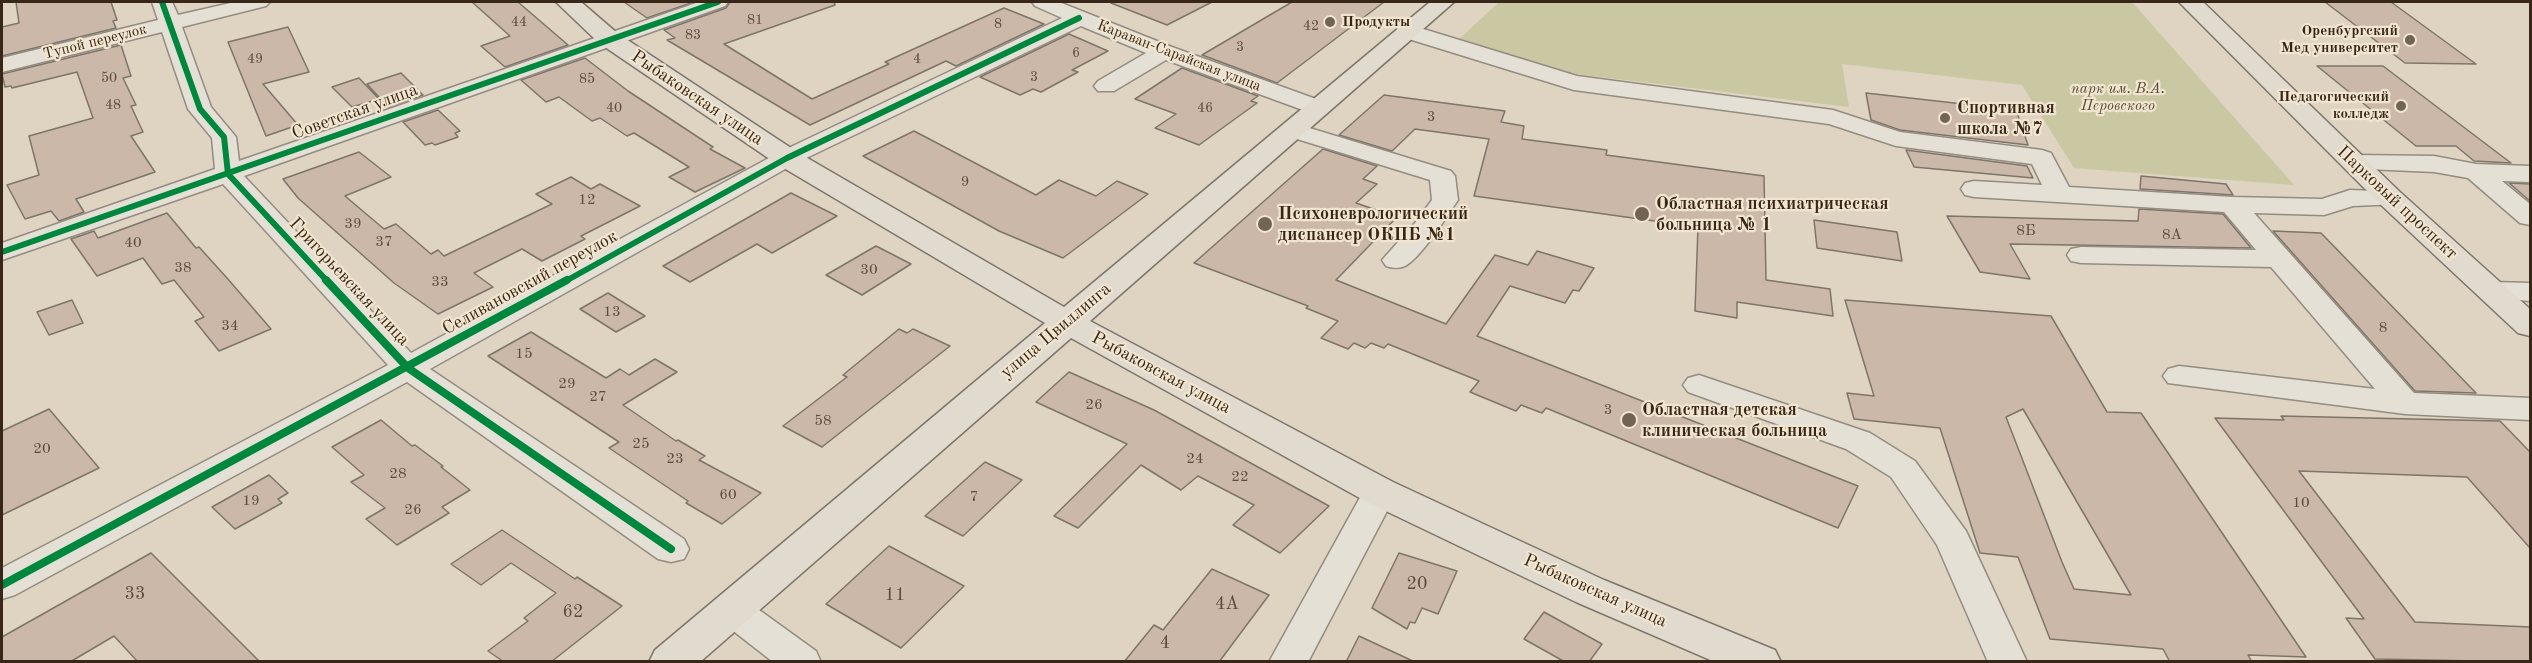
<!DOCTYPE html>
<meta charset="utf-8">
<style>
body{margin:0}
#map{position:relative;width:2532px;height:663px;overflow:hidden;background:#ded4c1;font-family:"Old Standard TT",serif}
canvas{display:block}
.frame{position:absolute;inset:0;border:3px solid #382719;pointer-events:none}
</style>
<div id="map">
<canvas width="2532" height="663"></canvas>
<div class="frame"></div>
</div>
<script>
const c = document.querySelector('canvas').getContext('2d');
c.lineJoin = 'round';
function fillPath(path, color) { c.fillStyle = color; c.fill(path, 'evenodd'); }
function stroke(path, color, width, dash) { c.strokeStyle = color; c.lineWidth = width; c.lineCap = dash ? 'butt' : 'round'; c.setLineDash(dash || []); c.stroke(path); }
function drawText(font, color, halo, rows, align = 'center') {
  c.font = font + ' "Old Standard TT",serif'; c.lineWidth = 4.5; c.setLineDash([]); c.textBaseline = 'middle'; c.strokeStyle = halo; c.fillStyle = color; for (const [text, x, y, turn = 0] of rows) {
    c.save(); c.translate(x, y); c.rotate((+turn || 0) * Math.PI / 180); c.textAlign = isNaN(turn) ? turn : align; if (halo) c.strokeText(text, 0, 0); c.fillText(text, 0, 0); c.restore();
  }
}
const green = new Path2D(`
 M 1499,2 L 2132,2 L 2294,185 L 2074,168 L 2022,85 L 1842,64 L 1849,107 L 1550,71 L 1454,44 Z`);
const building = new Path2D(`
 M 16,2 L 111,2 L 117,20 L 113,21 L 116,28 L 2,56 L 2,27 L 19,23 Z
 M 472,2 L 518,2 L 568,45 L 505,67 L 481,46 L 510,36 Z
 M 624,2 L 694,2 L 647,18 Z
 M 730,2 L 834,2 L 835,5 L 724,44 L 812,99 L 889,64 L 885,62 L 1004,8 L 1044,24 L 956,66 L 946,61 L 810,125 L 667,40 L 675,38 L 664,30 L 726,8 Z
 M 1292,2 L 1384,2 L 1277,83 L 1202,55 Z
 M 2325,2 L 2391,2 L 2476,64 L 2405,63 Z
 M 1111,3 L 1111,2 L 1212,2 L 1167,25 Z
 M 288,27 L 309,72 L 263,84 L 298,125 L 266,136 L 228,42 Z
 M 1069,34 L 1108,51 L 1072,70 L 1078,72 L 1041,92 L 1033,89 L 1020,95 L 980,77 Z
 M 121,45 L 131,76 L 123,78 L 136,105 L 131,106 L 143,132 L 131,136 L 155,172 L 76,199 L 84,212 L 59,221 L 51,211 L 25,219 L 7,185 L 39,175 L 29,136 L 93,118 L 77,72 L 12,88 L 11,86 L 5,87 L 2,74 Z
 M 585,58 L 628,91 L 713,147 L 710,149 L 745,168 L 695,192 L 669,177 L 689,167 L 634,133 L 627,136 L 600,118 L 592,121 L 559,97 L 546,102 L 521,80 Z
 M 2317,66 L 2383,66 L 2511,163 L 2474,161 L 2456,146 L 2416,146 Z
 M 1182,68 L 1258,96 L 1251,101 L 1257,103 L 1199,145 L 1155,128 L 1176,114 L 1135,99 Z
 M 401,73 L 423,95 L 388,107 L 367,84 Z
 M 359,78 L 379,99 L 352,107 L 332,87 Z
 M 1866,93 L 2016,110 L 2028,145 L 1900,130 L 1871,120 Z
 M 1384,95 L 1505,111 L 1501,122 L 1524,126 L 1522,139 L 1607,150 L 1606,155 L 1764,176 L 1766,280 L 1830,289 L 1833,316 L 1737,302 L 1737,318 L 1695,311 L 1698,227 L 1474,196 L 1489,139 L 1415,129 L 1392,151 L 1339,135 Z
 M 438,110 L 460,131 L 455,133 L 458,137 L 435,145 L 432,143 L 425,145 L 403,122 Z
 M 914,131 L 1036,195 L 1059,180 L 1096,196 L 1117,181 L 1148,194 L 1063,258 L 999,231 L 863,156 Z
 M 1323,149 L 1377,166 L 1363,179 L 1377,184 L 1356,203 L 1397,217 L 1336,280 L 1446,324 L 1495,255 L 1528,265 L 1537,251 L 1594,268 L 1579,291 L 1573,290 L 1565,303 L 1510,286 L 1477,336 L 1858,486 L 1838,528 L 1546,408 L 1542,413 L 1521,405 L 1516,411 L 1470,392 L 1479,381 L 1388,344 L 1384,348 L 1371,343 L 1365,348 L 1354,343 L 1348,349 L 1321,338 L 1338,321 L 1306,308 L 1308,306 L 1194,263 Z
 M 1906,150 L 2027,166 L 2033,178 L 1914,167 Z
 M 359,152 L 391,177 L 345,196 L 384,229 L 396,224 L 431,254 L 438,250 L 444,256 L 552,204 L 536,194 L 571,177 L 591,189 L 600,184 L 640,206 L 581,236 L 585,239 L 542,261 L 522,249 L 474,273 L 493,287 L 438,314 L 394,283 L 298,198 L 283,179 Z
 M 2141,176 L 2226,184 L 2233,195 L 2140,189 Z
 M 2509,183 L 2530,184 L 2530,201 Z
 M 791,193 L 837,216 L 772,253 L 757,244 L 690,282 L 663,266 Z
 M 2139,209 L 2223,214 L 2251,248 L 2010,244 L 2030,279 L 1980,272 L 1947,216 L 2138,221 Z
 M 167,213 L 196,248 L 199,247 L 227,278 L 271,329 L 219,351 L 195,321 L 204,317 L 174,280 L 162,284 L 143,258 L 97,276 L 71,239 L 94,231 L 98,238 Z
 M 1814,220 L 1897,232 L 1902,261 L 1817,248 Z
 M 2273,231 L 2321,233 L 2476,393 L 2415,391 Z
 M 876,246 L 911,264 L 862,295 L 826,275 Z
 M 608,293 L 645,316 L 616,332 L 580,309 Z
 M 72,300 L 83,323 L 49,335 L 37,312 Z
 M 1845,300 L 2051,316 L 2107,412 L 2141,413 L 2306,657 L 2248,655 L 2252,662 L 2170,662 L 2163,649 L 2050,639 L 2018,557 L 1980,553 L 1940,428 L 1854,419 L 1847,393 L 1874,396 ZM 2023,409 L 2131,595 L 2074,589 L 2062,562 L 2006,417 Z
 M 899,329 L 907,333 L 913,329 L 950,346 L 822,447 L 783,426 L 847,377 L 843,375 Z
 M 531,332 L 606,378 L 620,369 L 629,375 L 655,359 L 677,372 L 623,405 L 676,441 L 678,440 L 705,456 L 699,460 L 761,493 L 722,524 L 686,503 L 688,501 L 609,448 L 619,442 L 488,356 Z
 M 1069,372 L 1154,410 L 1329,506 L 1280,553 L 1233,525 L 1254,505 L 1198,476 L 1181,490 L 1141,465 L 1078,528 L 1054,516 L 1127,444 L 1036,402 Z
 M 49,409 L 99,468 L 2,515 L 2,431 Z
 M 2281,416 L 2500,421 L 2530,452 L 2530,548 L 2467,477 L 2299,471 L 2415,622 L 2530,627 L 2530,662 L 2375,659 L 2346,618 L 2364,619 L 2215,418 L 2284,420 Z
 M 381,420 L 412,446 L 415,445 L 443,466 L 441,467 L 470,490 L 442,507 L 449,513 L 397,545 L 366,519 L 385,508 L 351,482 L 364,475 L 332,447 Z
 M 985,462 L 1022,480 L 963,536 L 925,516 Z
 M 269,475 L 288,493 L 278,499 L 282,503 L 235,529 L 212,507 Z
 M 502,530 L 575,579 L 577,577 L 622,606 L 551,662 L 504,662 L 488,651 L 528,621 L 524,618 L 556,593 L 511,563 L 481,585 L 451,564 Z
 M 889,546 L 964,586 L 901,648 L 826,604 Z
 M 151,553 L 260,662 L 138,662 L 114,636 L 70,662 L 2,662 L 2,637 Z
 M 1399,553 L 1457,571 L 1438,614 L 1422,608 L 1415,623 L 1410,622 L 1407,629 L 1372,608 Z
 M 1212,569 L 1269,595 L 1219,662 L 1124,662 L 1154,625 L 1163,630 Z
 M 1544,612 L 1602,644 L 1589,662 L 1565,662 L 1524,639 Z
 M 1359,636 L 1415,662 L 1346,662 Z`);
const minor = new Path2D(`
 M 152,2 L 172,2 L 178,15 L 235,2 L 270,2 L 266,6 L 182,27 L 211,107 L 236,137 L 239,161 L 699,2 L 728,2 L 725,6 L 244,176 L 411,353 L 778,153 L 1062,18 L 1035,6 L 1032,2 L 1059,2 L 1172,47 L 1327,103 L 1331,108 L 1327,113 L 1319,115 L 1311,113 L 1166,60 L 1114,91 L 1098,91 L 1094,86 L 1098,81 L 1146,53 L 1081,26 L 796,163 L 430,369 L 684,539 L 689,549 L 684,559 L 671,562 L 658,559 L 407,382 L 15,595 L 2,599 L 2,568 L 388,365 L 223,184 L 2,260 L 2,243 L 215,169 L 212,138 L 188,109 L 162,32 L 2,72 L 2,58 L 158,20 Z
 M 1407,24 L 1577,76 L 1833,110 L 1900,132 L 2042,150 L 2051,153 L 2069,187 L 2232,197 L 2322,199 L 2350,190 L 2399,192 L 2403,198 L 2399,204 L 2353,206 L 2324,215 L 2254,213 L 2414,393 L 2530,398 L 2530,420 L 2405,414 L 2168,383 L 2163,376 L 2168,369 L 2179,366 L 2375,389 L 2271,267 L 2081,263 L 2071,261 L 2067,255 L 2071,249 L 2081,247 L 2256,250 L 2224,212 L 1974,197 L 1965,195 L 1961,189 L 1965,183 L 1974,181 L 2042,185 L 2032,164 L 1896,146 L 1829,124 L 1574,90 L 1399,36 L 1396,31 L 1399,26 Z
 M 1293,123 L 1451,171 L 1455,176 L 1458,200 C 1447,216 1421,258 1405,266 C 1398,269 1392,268 1386,266 L 1382,260 L 1415,223 L 1432,200 L 1430,180 L 1284,135 L 1281,130 L 1284,125 Z
 M 2354,155 L 2434,156 L 2476,164 L 2530,166 L 2530,182 L 2502,181 L 2530,204 L 2530,225 L 2520,223 L 2468,178 L 2434,172 L 2345,168 L 2341,163 L 2345,158 Z
 M 2492,282 L 2530,283 L 2530,301 L 2482,297 L 2478,291 L 2482,285 Z
 M 1699,375 L 1870,433 L 1915,461 L 1966,531 L 2027,662 L 1988,662 L 1937,545 L 1891,477 L 1846,449 L 1688,392 L 1683,385 L 1688,378 Z
 M 1380,480 L 1392,483 L 1397,492 L 1308,662 L 1269,662 L 1368,483 Z
 M 731,594 L 744,599 L 816,651 L 821,662 L 773,662 L 718,619 L 712,609 L 718,599 Z`);
const major = new Path2D(`
 M 556,2 L 581,2 L 617,33 L 797,152 L 1064,307 L 1430,2 L 1454,2 L 1090,321 L 1393,482 L 1604,580 L 1775,650 L 1781,662 L 1715,662 L 1576,602 L 1367,502 L 1071,338 L 700,662 L 649,662 L 655,650 L 1045,323 L 777,164 L 599,43 Z
 M 2179,2 L 2203,2 L 2400,192 L 2530,309 L 2530,336 L 2518,333 L 2380,204 Z`);
const cyclewayFar1 = new Path2D(`
 M 162,2 L 200,109 L 224,137 L 228,174 L 328,282
 M 2,252 L 718,2
 M 564,282 L 787,158 L 1079,18`);
const cycleway = new Path2D(`
 M 326,280 L 408,368 L 671,549
 M 2,585 L 567,280`);
const markers = [
 [1330,22,6,"#726454"],
 [2410,40,6,"#726454"],
 [2401,106,6,"#726454"],
 [1945,118,6,"#726454"],
 [1642,214,8,"#726454"],
 [1265,224,8,"#726454"],
 [1629,420,8,"#726454"]
];
const farNumbernames = [
 ["81",755,20],
 ["44",519,22],
 ["8",998,24],
 ["42",1311,26],
 ["83",693,35],
 ["3",1240,47],
 ["6",1076,53],
 ["49",255,59],
 ["4",917,59],
 ["3",1034,77],
 ["50",109,78],
 ["85",587,79],
 ["48",113,105],
 ["40",614,108],
 ["46",1205,108]
];
const farPoinames = [
 ["Продукты",1342,22,"left"],
 ["Оренбургский",2398,31],
 ["Мед университет",2398,48],
 ["Педагогический",2389,97],
 ["колледж",2389,114]
];
const farStreetnames = [
 ["Тупой переулок",95,42,-14],
 ["Караван-Сарайская улица",1179,56,21]
];
const farParknames = [
 ["парк им. В.А.",2118,89],
 ["Перовского",2118,106]
];
const numberNames = [
 ["3",1431,117],
 ["9",965,182],
 ["12",587,200],
 ["39",353,224],
 ["8Б",2026,231],
 ["8А",2172,235],
 ["37",384,242],
 ["40",133,243],
 ["38",183,268],
 ["30",869,270],
 ["33",440,282],
 ["13",612,312],
 ["34",230,326],
 ["8",2383,328],
 ["15",524,354],
 ["29",567,384],
 ["27",598,397],
 ["26",1094,405],
 ["3",1608,410],
 ["58",823,421],
 ["25",641,444],
 ["20",42,449],
 ["23",675,459],
 ["24",1195,459],
 ["28",398,474],
 ["22",1240,477],
 ["60",728,495],
 ["7",974,497],
 ["19",251,501],
 ["10",2301,503],
 ["26",413,510]
];
const streetNames = [
 ["Рыбаковская улица",697,98,34],
 ["Советская улица",355,112,-20],
 ["Парковый проспект",2397,203,43],
 ["Григорьевская улица",349,282,47],
 ["Селивановский переулок",530,283,-29],
 ["улица Цвиллинга",1056,331,-40],
 ["Рыбаковская улица",1161,373,28],
 ["Рыбаковская улица",1595,591,24]
];
const poiNames = [
 ["Спортивная",1957,108],
 ["школа №7",1957,129],
 ["Областная психиатрическая",1656,204],
 ["больница № 1",1656,225],
 ["Психоневрологический",1278,214],
 ["диспансер ОКПБ №1",1278,235],
 ["Областная детская",1642,410],
 ["клиническая больница",1642,431]
];
const nearNumbernames = [
 ["20",1417,584],
 ["33",135,594],
 ["11",895,595],
 ["4А",1227,604],
 ["62",573,612],
 ["4",1165,643]
];
fillPath(green, '#cac7a3');
fillPath(building, '#cbb8a9');
stroke(building, '#7d756a', 1.5);
stroke(minor, '#948c81', 3);
stroke(major, '#7d756a', 3);
fillPath(minor, '#e5e0d6');
fillPath(major, '#e1dacf');
stroke(cyclewayFar1, '#00873e', 6);
stroke(cycleway, '#00873e', 8);
for (const [x, y, r, color] of markers) { const dot = new Path2D(); dot.arc(x, y, r, 0, 2 * Math.PI); c.fillStyle = color; c.fill(dot); stroke(dot, '#f1e5cf', 2); }
drawText('14px', '#5d4b3d', null, farNumbernames);
drawText('bold 15px', '#382719', '#f1e5cf', farPoinames, 'right');
drawText('15px', '#382719', '#f1e5cf', farStreetnames);
drawText('italic 15px', '#584c36', '#f1e5cf', farParknames);
drawText('15px', '#5d4b3d', null, numberNames);
drawText('18px', '#382719', '#f1e5cf', streetNames);
drawText('bold 18px', '#382719', '#f1e5cf', poiNames, 'left');
drawText('18px', '#5d4b3d', null, nearNumbernames);
</script>
